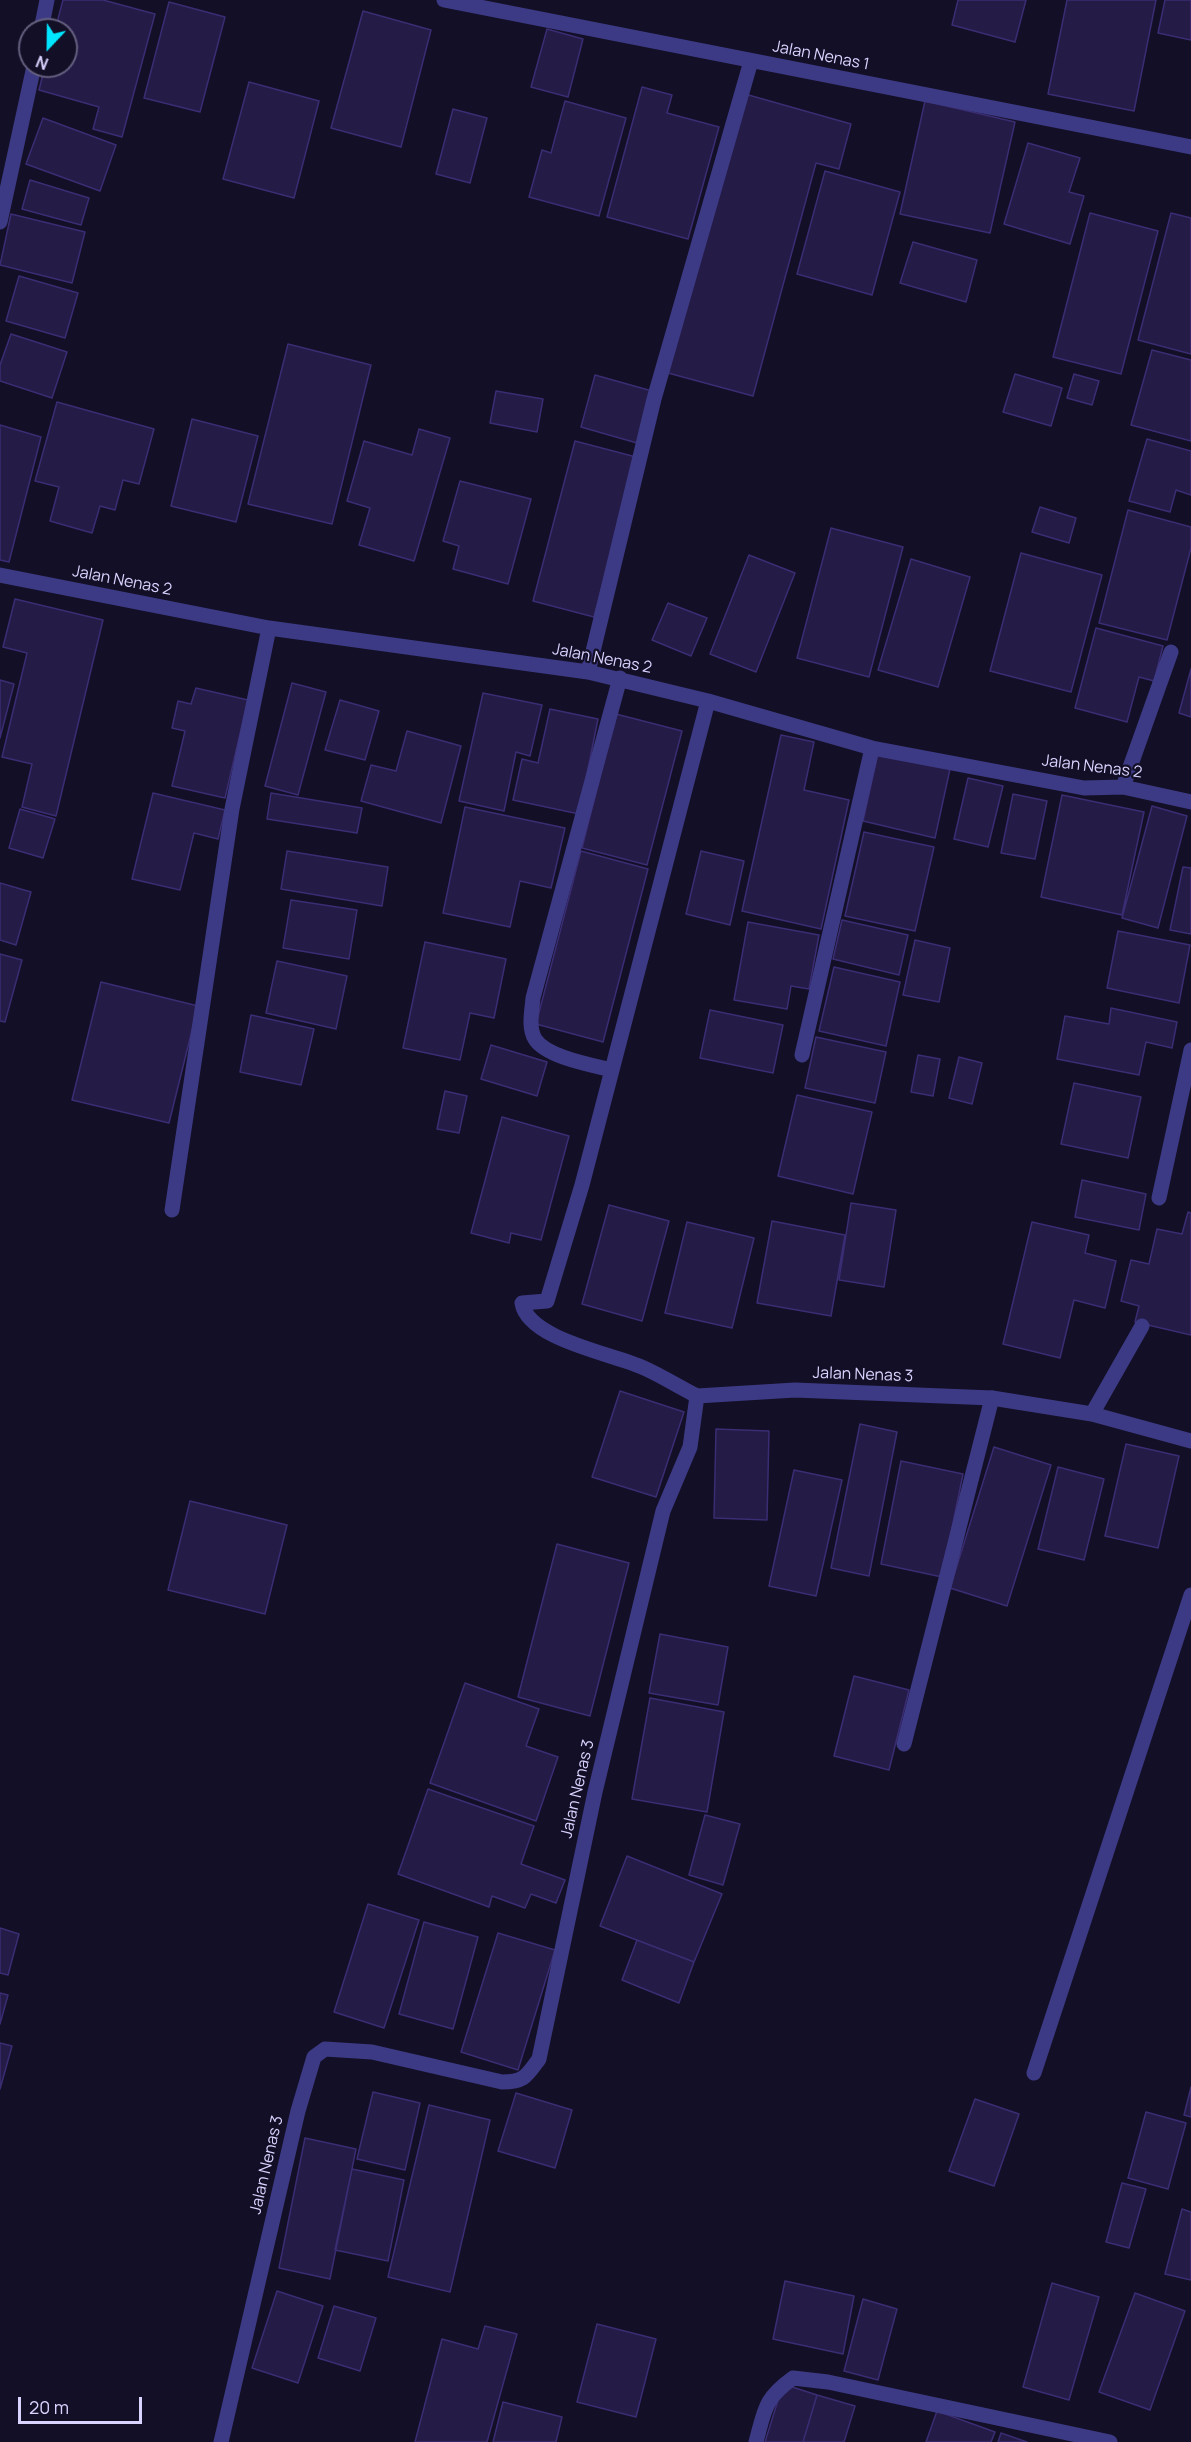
<!DOCTYPE html>
<style>
body{margin:0}
#map{position:relative;width:1191px;height:2442px;overflow:hidden;background:#130f26;font-family:Manrope,sans-serif}
canvas{display:block}
.north{position:absolute;left:18px;top:18px;width:60px;height:60px;box-sizing:border-box;background:#130f26;border:2px solid #625e7d;border-radius:50%;rotate:202deg;font-size:16px;font-weight:700;line-height:24px;text-align:center;color:#d9d4ff}
.north::after{content:'';display:block;margin:auto;width:21px;height:27px;background:#00e5ff;clip-path:polygon(50% 0,100% 100%,50% 72%,0 100%)}
.scale{position:absolute;left:18px;top:2397px;width:124px;height:27px;box-sizing:border-box;border:3px solid #d9d4ff;border-top:0;padding-left:8px;font-size:18px;line-height:21px;white-space:nowrap;color:#d9d4ff;-webkit-text-stroke:4px #130f26;paint-order:stroke}
</style>
<div id="map">
<canvas width="1191" height="2442"></canvas>
<div class="north">N</div>
<div class="scale">20 m</div>
</div>
<script>
const c = document.querySelector('canvas').getContext('2d');
c.lineJoin = 'round';
function fillPath(path, color) { c.fillStyle = color; c.fill(path, 'evenodd'); }
function stroke(path, color, width, dash) { c.strokeStyle = color; c.lineWidth = width; c.lineCap = dash ? 'butt' : 'round'; c.setLineDash(dash || []); c.stroke(path); }
function drawText(font, color, halo, rows, align = 'center') {
  c.font = font + ' Manrope,sans-serif'; c.lineWidth = 4.5; c.setLineDash([]); c.textBaseline = 'middle'; c.strokeStyle = halo; c.fillStyle = color; for (const [text, x, y, turn = 0] of rows) {
    c.save(); c.translate(x, y); c.rotate((+turn || 0) * Math.PI / 180); c.textAlign = isNaN(turn) ? turn : align; if (halo) c.strokeText(text, 0, 0); c.fillText(text, 0, 0); c.restore();
  }
}
const building = new Path2D(`
 M 63,0 L 103,0 L 155,14 L 122,137 L 93,129 L 99,107 L 39,90 L 45,66 L 66,66 L 66,30 L 55,30 Z
 M 958,0 L 1026,0 L 1015,42 L 952,25 Z
 M 1067,0 L 1156,0 L 1134,111 L 1048,94 Z
 M 1165,0 L 1191,0 L 1191,40 L 1158,33 Z
 M 169,2 L 225,17 L 200,112 L 144,98 Z
 M 363,11 L 431,30 L 401,147 L 331,128 Z
 M 547,29 L 583,39 L 568,97 L 531,87 Z
 M 249,82 L 319,101 L 294,198 L 223,179 Z
 M 642,87 L 672,95 L 667,113 L 719,127 L 688,239 L 607,217 Z
 M 745,94 L 851,124 L 839,169 L 816,163 L 753,396 L 668,373 Z
 M 565,101 L 626,118 L 599,216 L 529,197 L 542,150 L 551,153 Z
 M 925,101 L 1015,122 L 990,233 L 900,214 Z
 M 453,109 L 487,118 L 470,183 L 436,174 Z
 M 43,118 L 116,145 L 100,191 L 26,164 Z
 M 1028,143 L 1080,158 L 1069,192 L 1084,196 L 1070,244 L 1004,224 Z
 M 825,171 L 900,192 L 872,295 L 797,274 Z
 M 30,180 L 89,198 L 81,225 L 22,209 Z
 M 1090,213 L 1158,231 L 1121,374 L 1053,357 Z
 M 1171,213 L 1191,218 L 1191,354 L 1138,340 Z
 M 11,214 L 85,232 L 72,283 L 0,265 Z
 M 913,242 L 977,260 L 966,302 L 900,283 Z
 M 19,276 L 78,293 L 65,338 L 6,321 Z
 M 11,334 L 67,352 L 52,398 L 0,381 L 0,365 Z
 M 288,344 L 371,365 L 332,524 L 248,504 Z
 M 1152,350 L 1191,360 L 1191,441 L 1131,425 Z
 M 1015,374 L 1062,388 L 1051,426 L 1003,412 Z
 M 1074,374 L 1099,381 L 1092,405 L 1067,398 Z
 M 595,375 L 652,391 L 637,443 L 581,427 Z
 M 496,391 L 543,399 L 537,432 L 490,423 Z
 M 57,402 L 154,429 L 139,484 L 123,480 L 115,510 L 100,506 L 92,533 L 50,521 L 59,487 L 35,481 Z
 M 192,419 L 258,436 L 236,522 L 171,506 Z
 M 0,425 L 41,437 L 9,562 L 0,560 Z
 M 419,429 L 450,438 L 414,561 L 359,545 L 370,508 L 347,501 L 364,441 L 412,455 Z
 M 1147,439 L 1191,451 L 1191,495 L 1176,490 L 1170,512 L 1129,501 Z
 M 575,441 L 636,457 L 594,617 L 533,601 Z
 M 460,481 L 531,499 L 508,584 L 453,569 L 459,546 L 443,541 Z
 M 1040,507 L 1076,518 L 1069,543 L 1032,532 Z
 M 1128,510 L 1191,527 L 1191,548 L 1167,640 L 1099,623 Z
 M 831,528 L 903,547 L 869,677 L 797,658 Z
 M 1021,553 L 1102,575 L 1071,692 L 990,671 Z
 M 749,555 L 795,573 L 756,672 L 710,654 Z
 M 911,559 L 970,577 L 938,687 L 878,670 Z
 M 15,599 L 103,620 L 56,816 L 22,807 L 32,764 L 2,757 L 27,653 L 3,647 Z
 M 668,603 L 707,618 L 691,656 L 652,640 Z
 M 1096,628 L 1163,646 L 1154,681 L 1139,677 L 1127,722 L 1075,708 Z
 M 1191,669 L 1191,717 L 1179,713 Z
 M 0,680 L 14,684 L 0,738 Z
 M 292,683 L 326,692 L 298,795 L 265,786 Z
 M 196,688 L 248,700 L 225,798 L 172,786 L 185,731 L 172,728 L 178,701 L 191,704 Z
 M 483,693 L 542,705 L 530,756 L 516,752 L 504,811 L 459,801 Z
 M 340,700 L 379,711 L 365,760 L 325,750 Z
 M 550,709 L 598,719 L 579,814 L 513,800 L 522,759 L 538,763 Z
 M 616,714 L 682,731 L 647,865 L 582,848 Z
 M 407,731 L 461,746 L 441,823 L 361,801 L 371,765 L 396,771 Z
 M 781,735 L 814,742 L 804,790 L 849,800 L 821,929 L 742,911 Z
 M 878,753 L 950,769 L 935,838 L 863,821 Z
 M 968,778 L 1003,786 L 988,847 L 954,839 Z
 M 153,793 L 225,810 L 218,839 L 194,833 L 180,890 L 132,879 Z
 M 271,793 L 362,808 L 357,833 L 267,819 Z
 M 1013,794 L 1047,801 L 1035,859 L 1001,853 Z
 M 1062,795 L 1144,812 L 1122,915 L 1041,897 Z
 M 1152,806 L 1187,816 L 1158,928 L 1122,918 Z
 M 465,807 L 565,828 L 551,888 L 520,881 L 510,927 L 443,913 Z
 M 20,809 L 55,819 L 43,858 L 9,848 Z
 M 864,832 L 934,847 L 915,931 L 845,916 Z
 M 287,851 L 388,867 L 382,906 L 281,889 Z
 M 581,851 L 648,869 L 603,1042 L 536,1024 Z
 M 701,851 L 744,861 L 730,925 L 686,914 Z
 M 1183,867 L 1191,868 L 1191,934 L 1170,930 Z
 M 0,883 L 31,892 L 16,945 L 0,940 Z
 M 291,900 L 357,910 L 349,959 L 283,948 Z
 M 842,920 L 908,935 L 899,975 L 833,959 Z
 M 748,922 L 819,935 L 809,989 L 791,986 L 787,1009 L 734,1000 Z
 M 1118,931 L 1190,945 L 1179,1003 L 1107,988 Z
 M 915,940 L 950,948 L 939,1002 L 903,995 Z
 M 425,942 L 506,959 L 494,1018 L 470,1013 L 460,1060 L 403,1048 Z
 M 0,954 L 22,960 L 5,1022 L 0,1021 Z
 M 277,961 L 347,976 L 336,1029 L 266,1013 Z
 M 834,967 L 900,982 L 886,1046 L 819,1031 Z
 M 101,982 L 198,1006 L 169,1123 L 72,1100 Z
 M 1111,1008 L 1177,1022 L 1172,1048 L 1146,1042 L 1139,1075 L 1057,1059 L 1065,1016 L 1109,1024 Z
 M 710,1010 L 783,1025 L 773,1073 L 700,1058 Z
 M 251,1015 L 314,1029 L 301,1085 L 240,1072 Z
 M 816,1037 L 886,1052 L 875,1103 L 805,1088 Z
 M 491,1045 L 547,1062 L 537,1096 L 481,1079 Z
 M 918,1055 L 940,1059 L 933,1096 L 911,1092 Z
 M 959,1057 L 982,1063 L 972,1104 L 949,1098 Z
 M 1074,1083 L 1141,1097 L 1128,1158 L 1061,1144 Z
 M 445,1091 L 467,1096 L 459,1133 L 437,1129 Z
 M 797,1095 L 872,1112 L 853,1194 L 778,1176 Z
 M 502,1117 L 569,1136 L 541,1240 L 511,1233 L 509,1243 L 471,1233 Z
 M 1082,1180 L 1146,1194 L 1139,1230 L 1075,1217 Z
 M 851,1203 L 896,1210 L 884,1287 L 839,1280 Z
 M 609,1205 L 669,1221 L 642,1321 L 582,1304 Z
 M 1188,1212 L 1191,1213 L 1191,1335 L 1135,1322 L 1139,1306 L 1121,1301 L 1131,1260 L 1149,1264 L 1157,1229 L 1182,1234 Z
 M 772,1221 L 845,1235 L 831,1316 L 757,1303 Z
 M 687,1222 L 754,1238 L 732,1328 L 665,1313 Z
 M 1032,1222 L 1089,1235 L 1085,1253 L 1116,1261 L 1105,1308 L 1074,1300 L 1060,1358 L 1003,1344 Z
 M 620,1391 L 684,1412 L 656,1497 L 592,1477 Z
 M 860,1424 L 897,1432 L 869,1576 L 831,1568 Z
 M 716,1429 L 769,1431 L 767,1520 L 714,1518 Z
 M 1126,1444 L 1179,1456 L 1158,1548 L 1105,1536 Z
 M 994,1447 L 1051,1465 L 1007,1606 L 950,1588 Z
 M 901,1461 L 963,1474 L 942,1577 L 881,1564 Z
 M 1058,1467 L 1104,1479 L 1084,1560 L 1038,1549 Z
 M 794,1470 L 842,1480 L 816,1596 L 769,1586 Z
 M 190,1501 L 287,1525 L 265,1614 L 168,1590 Z
 M 557,1544 L 629,1563 L 590,1716 L 518,1697 Z
 M 660,1634 L 728,1647 L 718,1705 L 649,1693 Z
 M 854,1676 L 909,1690 L 889,1770 L 834,1756 Z
 M 465,1683 L 539,1709 L 526,1746 L 558,1757 L 536,1821 L 430,1783 Z
 M 650,1698 L 724,1712 L 707,1812 L 632,1799 Z
 M 428,1789 L 534,1826 L 521,1864 L 565,1880 L 556,1903 L 531,1894 L 525,1908 L 492,1896 L 489,1907 L 398,1874 Z
 M 705,1815 L 740,1824 L 723,1885 L 689,1875 Z
 M 627,1856 L 722,1894 L 694,1962 L 600,1926 Z
 M 368,1904 L 419,1920 L 384,2028 L 334,2012 Z
 M 424,1922 L 478,1937 L 453,2029 L 399,2014 Z
 M 0,1928 L 19,1934 L 8,1975 L 0,1973 Z
 M 498,1933 L 555,1950 L 518,2070 L 461,2052 Z
 M 637,1940 L 694,1962 L 679,2003 L 622,1980 Z
 M 0,1993 L 8,1995 L 0,2024 Z
 M 0,2043 L 12,2046 L 0,2089 Z
 M 1191,2087 L 1191,2117 L 1184,2115 Z
 M 373,2092 L 420,2103 L 405,2170 L 357,2159 Z
 M 516,2093 L 572,2110 L 555,2168 L 498,2151 Z
 M 975,2099 L 1019,2114 L 994,2186 L 949,2171 Z
 M 429,2105 L 490,2120 L 450,2292 L 388,2277 Z
 M 1146,2112 L 1186,2123 L 1168,2189 L 1128,2178 Z
 M 305,2138 L 356,2149 L 330,2279 L 279,2268 Z
 M 352,2169 L 404,2180 L 388,2261 L 335,2250 Z
 M 1122,2183 L 1146,2189 L 1129,2248 L 1106,2242 Z
 M 1182,2209 L 1191,2212 L 1191,2280 L 1165,2274 Z
 M 785,2281 L 854,2296 L 843,2354 L 773,2339 Z
 M 1052,2283 L 1099,2297 L 1069,2400 L 1023,2387 Z
 M 277,2291 L 323,2306 L 298,2383 L 252,2368 Z
 M 1135,2293 L 1185,2311 L 1150,2410 L 1099,2392 Z
 M 863,2299 L 897,2309 L 878,2380 L 844,2371 Z
 M 334,2306 L 376,2318 L 360,2371 L 318,2358 Z
 M 597,2324 L 656,2339 L 636,2417 L 577,2402 Z
 M 485,2326 L 517,2334 L 487,2442 L 415,2442 L 442,2339 L 478,2349 Z
 M 783,2384 L 817,2395 L 803,2442 L 765,2442 Z
 M 817,2395 L 855,2406 L 844,2442 L 803,2442 Z
 M 503,2402 L 562,2417 L 556,2442 L 493,2442 Z
 M 937,2411 L 995,2432 L 991,2442 L 926,2442 Z
 M 1001,2433 L 1027,2442 L 998,2442 Z`);
const service = new Path2D(`
 M 904,1744 L 992,1398
 M 1034,2073 L 1191,1595`);
const minor = new Path2D(`
 M 444,0 L 1191,147
 M 41,30 L 47,0
 M 0,222 L 34,66
 M 0,575 L 269,628 L 588,672 L 708,701 L 872,748 L 1084,788 L 1123,787 L 1191,802
 M 588,672 L 654,399 L 751,61
 M 620,678 L 533,998 C 532,1011 528,1027 535,1039 C 546,1057 592,1065 612,1070 L 582,1185 L 547,1301 L 522,1303 C 528,1340 615,1354 644,1368 C 662,1376 679,1387 697,1396
 M 1123,787 L 1171,652
 M 802,1055 L 872,748
 M 612,1070 L 708,701
 M 1159,1198 L 1191,1050
 M 172,1210 L 232,809 L 269,628
 M 1092,1414 L 1142,1326
 M 221,2442 L 298,2111 L 314,2057 L 325,2049 L 372,2052 L 502,2082 C 524,2082 526,2077 539,2059 L 595,1792 L 663,1511 L 690,1447 L 697,1396 L 795,1390 L 992,1398 L 1092,1414 L 1191,1441
 M 756,2442 C 765,2409 764,2399 793,2378 L 828,2382 L 1110,2442`);
const streetNames = [
 ["Jalan Nenas 1",821,56,11],
 ["Jalan Nenas 2",122,581,11],
 ["Jalan Nenas 2",602,659,11],
 ["Jalan Nenas 2",1092,767,7],
 ["Jalan Nenas 3",863,1375,2],
 ["Jalan Nenas 3",578,1789,-77],
 ["Jalan Nenas 3",267,2165,-77]
];
fillPath(building, '#241b47');
stroke(building, '#3b2d73', 1.5);
stroke(service, '#3d3a85', 15);
stroke(minor, '#3d3a85', 15);
drawText('16px', '#d9d4ff', '#130f26', streetNames);
</script>
